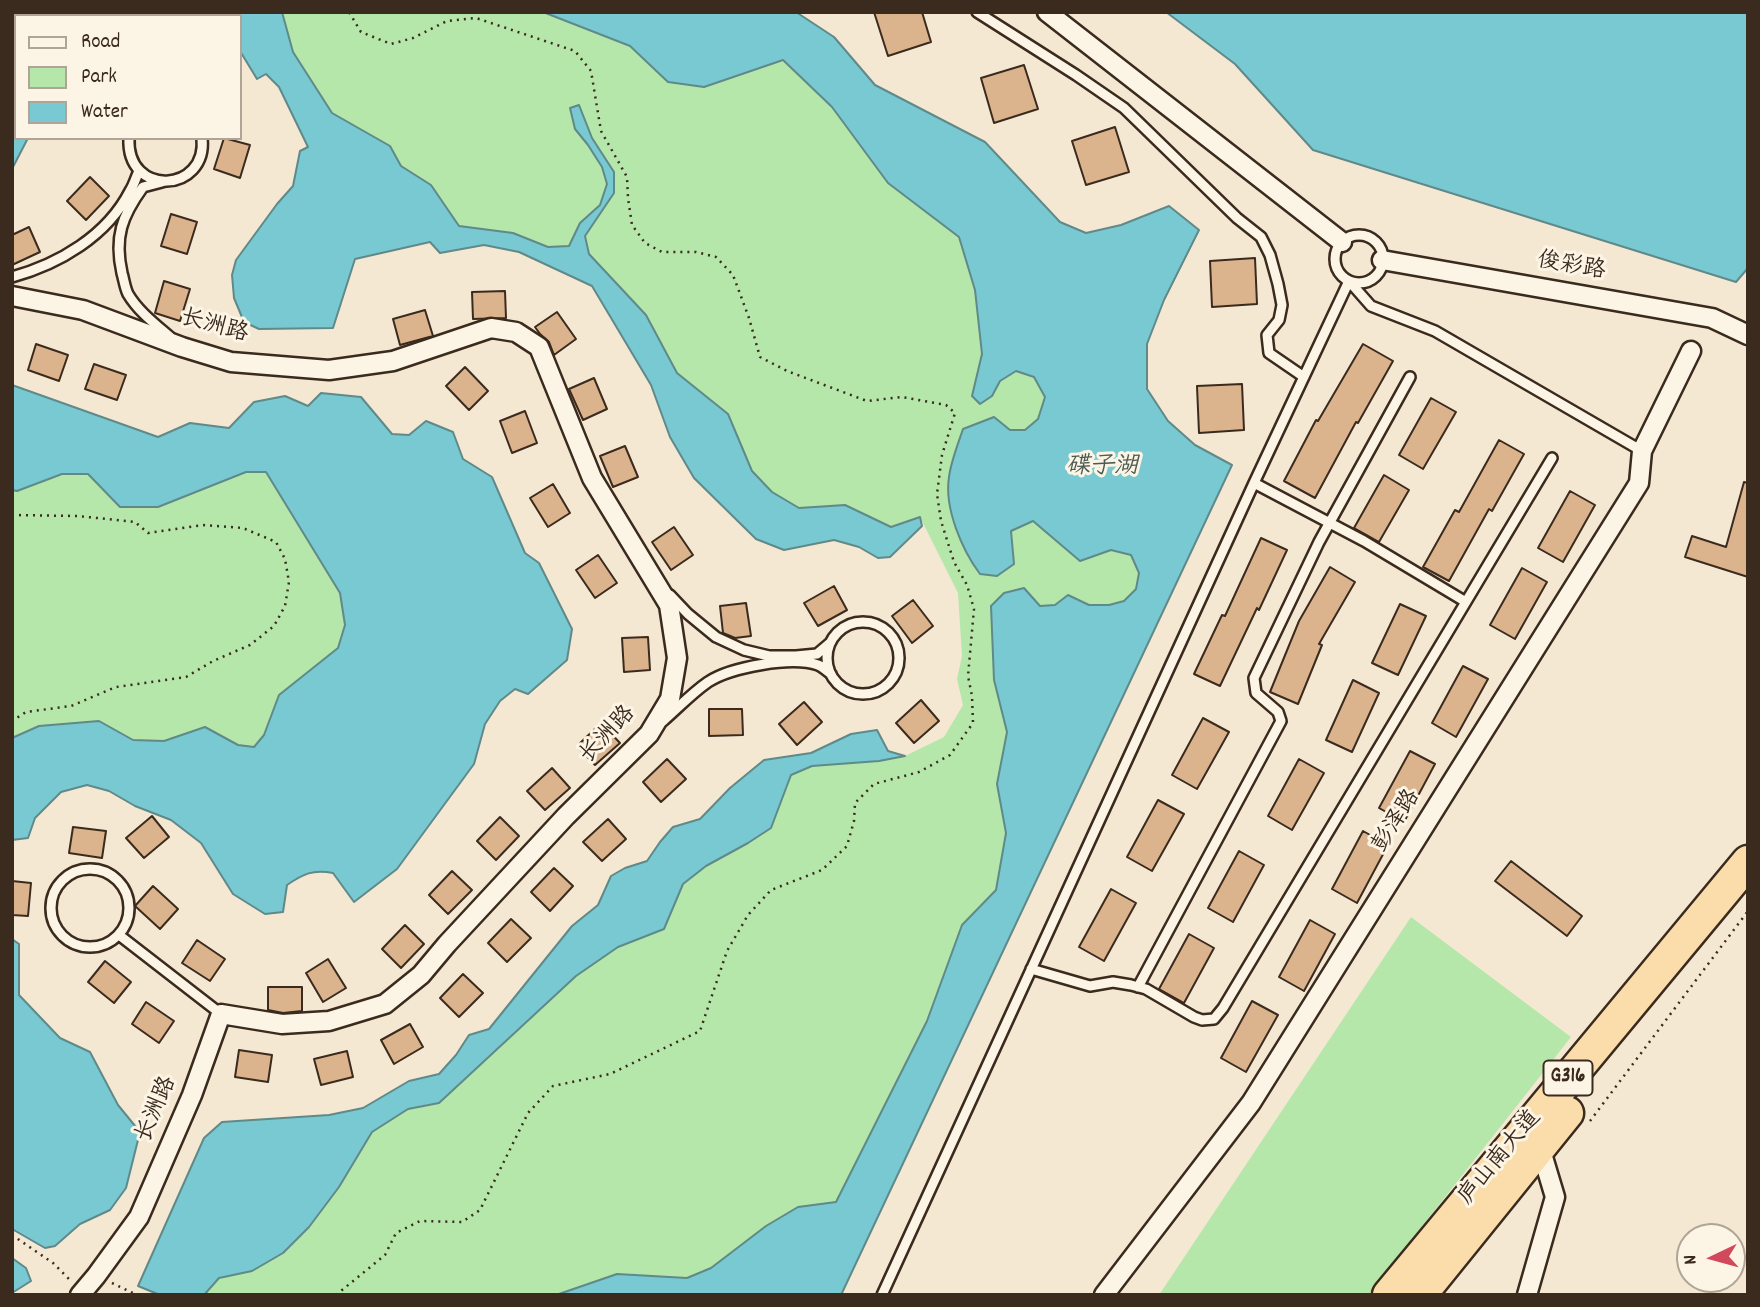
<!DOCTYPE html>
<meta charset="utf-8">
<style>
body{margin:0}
#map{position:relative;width:1760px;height:1307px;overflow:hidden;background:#f5e8d3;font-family:Dekko,sans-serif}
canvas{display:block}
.frame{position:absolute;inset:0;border:14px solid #3b2a1e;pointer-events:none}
.legend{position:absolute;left:14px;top:14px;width:228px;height:126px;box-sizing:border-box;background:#fcf5e5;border:2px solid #afa495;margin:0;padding:9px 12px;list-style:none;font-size:21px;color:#3b2a1e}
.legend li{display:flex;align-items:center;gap:14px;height:35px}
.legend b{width:35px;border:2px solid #afa495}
.north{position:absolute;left:1676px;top:1223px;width:70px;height:70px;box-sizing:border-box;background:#fcf5e5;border:2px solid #afa495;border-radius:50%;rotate:265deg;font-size:19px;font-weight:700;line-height:28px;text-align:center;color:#3b2a1e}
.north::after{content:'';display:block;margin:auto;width:24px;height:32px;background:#d1495b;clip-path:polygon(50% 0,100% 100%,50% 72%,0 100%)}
</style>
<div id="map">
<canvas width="1760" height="1307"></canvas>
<div class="frame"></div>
<ul class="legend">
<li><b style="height:9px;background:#fcf5e5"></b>Road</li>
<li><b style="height:19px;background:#b4e7a9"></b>Park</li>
<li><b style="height:19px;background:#78c9d1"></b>Water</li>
</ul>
<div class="north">N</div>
</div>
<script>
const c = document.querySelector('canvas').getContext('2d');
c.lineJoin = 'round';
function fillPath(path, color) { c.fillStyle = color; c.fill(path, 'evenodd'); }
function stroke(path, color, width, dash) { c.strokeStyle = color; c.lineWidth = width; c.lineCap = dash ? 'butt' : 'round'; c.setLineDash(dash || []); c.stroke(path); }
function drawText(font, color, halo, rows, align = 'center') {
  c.font = font + ' Dekko,"LXGW WenKai TC",sans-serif'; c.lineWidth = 6; c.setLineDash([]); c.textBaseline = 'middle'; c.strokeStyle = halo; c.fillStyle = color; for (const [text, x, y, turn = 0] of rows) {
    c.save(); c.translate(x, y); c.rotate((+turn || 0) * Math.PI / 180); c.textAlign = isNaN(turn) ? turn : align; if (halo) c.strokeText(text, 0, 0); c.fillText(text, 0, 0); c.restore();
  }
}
const green = new Path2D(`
 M 282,12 L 543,12 L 630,47 L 668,82 L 704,87 L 782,59 L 832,107 L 888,183 L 959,237 L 975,290 L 982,354 L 973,396 L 992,396 L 1000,381 L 1016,371 L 1034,377 L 1045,397 L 1038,419 L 1025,430 L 1010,430 L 949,477 L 950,510 L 969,559 L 1014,564 L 1011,531 L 1034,521 L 1080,561 L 1111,550 L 1131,555 L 1139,573 L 1136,589 L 1124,602 L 1109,605 L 1089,605 L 1068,595 L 1055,605 L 1040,606 L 994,680 L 1007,732 L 997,784 L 1006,833 L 996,890 L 962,925 L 927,1021 L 836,1203 L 798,1207 L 766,1226 L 711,1268 L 687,1278 L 617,1274 L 556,1295 L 204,1295 L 219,1278 L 252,1271 L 338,1187 L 372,1132 L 408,1109 L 440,1102 L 576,976 L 618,947 L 664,929 L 683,884 L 706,866 L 748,843 L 771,828 L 791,775 L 811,766 L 879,761 L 905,756 L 944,737 L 963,705 L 957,679 L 962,656 L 958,593 L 920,517 L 892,527 L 845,505 L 799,508 L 772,492 L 752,471 L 728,414 L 677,373 L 646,315 L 589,254 L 585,236 L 614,193 L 614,172 L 592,138 L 579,105 L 575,129 L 588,145 L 602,167 L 607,184 L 600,205 L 580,223 L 569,247 L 548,247 L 513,233 L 459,226 L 431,185 L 401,166 L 390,146 L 332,113 L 293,52 Z
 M 246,472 L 266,472 L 340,593 L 345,626 L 338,648 L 279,695 L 264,736 L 254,747 L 238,745 L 205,727 L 164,742 L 133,740 L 99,721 L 39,726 L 12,738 L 12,490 L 17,491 L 62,474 L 88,474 L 120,506 L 158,507 Z
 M 1411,917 L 1571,1037 L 1368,1295 L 1159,1295 Z`);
const water = new Path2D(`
 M 12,12 L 282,12 L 293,52 L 332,113 L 390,146 L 401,166 L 431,185 L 459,226 L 513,233 L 548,247 L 569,246 L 580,223 L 600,205 L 607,184 L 602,167 L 588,145 L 575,129 L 570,108 L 579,105 L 592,138 L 614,172 L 614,193 L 585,236 L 589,254 L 646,315 L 677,373 L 728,414 L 752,471 L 772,492 L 799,508 L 845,505 L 891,527 L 920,517 L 922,526 L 890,557 L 878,558 L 859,547 L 834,540 L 784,550 L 756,539 L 694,478 L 670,437 L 651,385 L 592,286 L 519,252 L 484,245 L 440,253 L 430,242 L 355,259 L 333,328 L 259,329 L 244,322 L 234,298 L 232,275 L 236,260 L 277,204 L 293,186 L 300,151 L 308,147 L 279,87 L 266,74 L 257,79 L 240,51 L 240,16 L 16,16 L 16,138 L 28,138 L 12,169 Z
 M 543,12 L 796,12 L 834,37 L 875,85 L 985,142 L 1060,222 L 1086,233 L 1121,225 L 1169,206 L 1199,230 L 1164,300 L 1147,344 L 1147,389 L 1168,421 L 1195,445 L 1232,465 L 841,1295 L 556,1295 L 617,1274 L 687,1278 L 711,1268 L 766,1226 L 798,1207 L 836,1202 L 927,1021 L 962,925 L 996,890 L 1006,833 L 997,784 L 1007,732 L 994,680 L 991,606 L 1004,593 L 1024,588 L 1040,606 L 1055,605 L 1068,595 L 1089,605 L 1109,605 L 1124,601 L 1136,589 L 1139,573 L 1131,555 L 1111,550 L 1080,561 L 1033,521 L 1011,531 L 1014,564 L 997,576 L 980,574 C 962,550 944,508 949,477 C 951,461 958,444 963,429 L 994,417 L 1010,430 L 1025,430 L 1038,419 L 1045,397 L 1034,377 L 1016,371 L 1000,381 L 992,396 L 980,404 L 972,396 L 982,354 L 975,290 L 959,237 L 888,183 L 832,107 L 783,60 L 704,87 L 668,82 L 630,46 Z
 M 1166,12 L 1748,12 L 1748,268 L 1736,282 L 1313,150 L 1235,64 Z
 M 12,385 L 158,437 L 190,423 L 229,428 L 254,402 L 285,396 L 308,406 L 321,393 L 361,397 L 392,434 L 409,435 L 426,421 L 453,432 L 463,459 L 492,477 L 525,553 L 539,563 L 572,629 L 567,660 L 528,694 L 515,689 L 500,701 L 485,724 L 474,764 L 397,869 L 354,902 L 333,873 C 313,869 303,874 287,885 L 283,912 L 265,914 L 233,894 L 201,843 L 171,820 L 135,806 L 109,791 L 87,785 L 61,792 L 35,818 L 28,838 L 12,840 L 12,738 L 39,726 L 99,721 L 133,740 L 164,741 L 205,727 L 238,745 L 254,747 L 264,735 L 279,695 L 338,648 L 345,625 L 340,593 L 266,472 L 246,472 L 158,507 L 120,507 L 88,474 L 62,474 L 17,491 L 12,490 Z
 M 877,730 L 888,751 L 905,756 L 879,761 L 812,766 L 791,775 L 771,828 L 748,843 L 706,866 L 683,884 L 664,929 L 618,947 L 576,976 L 439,1103 L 408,1109 L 372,1132 L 339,1187 L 309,1227 L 283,1253 L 252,1271 L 219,1278 L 204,1295 L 160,1295 L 138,1286 L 204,1138 L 222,1122 L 329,1115 L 363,1108 L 409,1081 L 439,1074 L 456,1055 L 469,1035 L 489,1029 L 572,926 L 598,905 L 611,876 L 625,868 L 647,861 L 660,842 L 673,827 L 700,819 L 730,788 L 764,760 L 811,753 L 851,734 Z
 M 12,939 L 19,944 L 19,995 L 60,1038 L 90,1052 L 118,1105 L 140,1132 L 126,1188 L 110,1210 L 80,1224 L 55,1246 L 45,1248 L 12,1229 Z
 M 12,1258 L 26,1268 L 31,1281 L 12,1293 Z`);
const building = new Path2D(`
 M 874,12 L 922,12 L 931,42 L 888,56 Z
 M 1024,65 L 1038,109 L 994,123 L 981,78 Z
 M 1115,127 L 1129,172 L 1086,185 L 1072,141 Z
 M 224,138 L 250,145 L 240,178 L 214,169 Z
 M 90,177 L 109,196 L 86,220 L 67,201 Z
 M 171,214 L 197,222 L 187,254 L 161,246 Z
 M 29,227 L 40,252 L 12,265 L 12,235 Z
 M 1255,258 L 1257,304 L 1212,307 L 1210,261 Z
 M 164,281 L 190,289 L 180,321 L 155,313 Z
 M 505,291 L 506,318 L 473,319 L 472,292 Z
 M 425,310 L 433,336 L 400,345 L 393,319 Z
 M 557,312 L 576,339 L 554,355 L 549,342 L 540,334 L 535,327 Z
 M 36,344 L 68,355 L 59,381 L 28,370 Z
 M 1363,344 L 1393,361 L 1358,423 L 1356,422 L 1315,498 L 1284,481 L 1316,420 L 1318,421 Z
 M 94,364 L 126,375 L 117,400 L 85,389 Z
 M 465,367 L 488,391 L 469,410 L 446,386 Z
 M 594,378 L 607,409 L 583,420 L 569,389 Z
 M 1242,384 L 1244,430 L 1199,433 L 1197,386 Z
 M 1431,398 L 1456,412 L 1423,469 L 1399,455 Z
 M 525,411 L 537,443 L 512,453 L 500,421 Z
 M 1499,440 L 1524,454 L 1492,511 L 1489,509 L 1449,581 L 1423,567 L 1455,510 L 1459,512 Z
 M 625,446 L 638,477 L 613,487 L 600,456 Z
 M 1384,475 L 1409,490 L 1379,542 L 1354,528 Z
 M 1744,482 L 1748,483 L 1748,577 L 1685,557 L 1692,536 L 1726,547 Z
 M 553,484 L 570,513 L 548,527 L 530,498 Z
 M 1570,491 L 1595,505 L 1563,562 L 1538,548 Z
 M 674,527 L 693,555 L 671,570 L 652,542 Z
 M 1261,538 L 1287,550 L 1259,610 L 1257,608 L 1220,686 L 1194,674 L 1222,615 L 1225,616 Z
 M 598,555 L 617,583 L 595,598 L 576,570 Z
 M 1330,567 L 1355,582 L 1319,644 L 1322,645 L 1298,704 L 1270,692 L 1299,621 Z
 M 1522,568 L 1547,582 L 1515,639 L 1490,625 Z
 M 834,586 L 847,610 L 818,626 L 804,603 Z
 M 913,600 L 933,626 L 912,643 L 892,616 Z
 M 746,603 L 751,636 L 735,638 L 723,633 L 720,606 Z
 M 1400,604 L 1426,616 L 1398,675 L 1372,663 Z
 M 648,637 L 650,670 L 624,672 L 622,638 Z
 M 1463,666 L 1488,679 L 1456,737 L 1432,723 Z
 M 1353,680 L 1379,693 L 1352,752 L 1326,740 Z
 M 921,700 L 939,721 L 914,743 L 896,723 Z
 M 804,702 L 822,722 L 797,745 L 779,724 Z
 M 709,709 L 742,709 L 743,735 L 709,736 Z
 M 1203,718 L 1229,732 L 1197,789 L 1172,775 Z
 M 601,723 L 620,743 L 595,765 L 577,746 Z
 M 1410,751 L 1435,764 L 1404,822 L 1379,808 Z
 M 667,759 L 686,779 L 661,802 L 643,782 Z
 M 1299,759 L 1324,773 L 1292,830 L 1268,816 Z
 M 552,768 L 570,788 L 545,810 L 527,791 Z
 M 1158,800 L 1184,814 L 1152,871 L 1127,857 Z
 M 152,816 L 169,837 L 144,858 L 126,838 Z
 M 500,817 L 519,836 L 496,860 L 477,841 Z
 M 608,819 L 626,839 L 602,861 L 583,842 Z
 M 73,827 L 106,831 L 102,858 L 69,853 Z
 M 1363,831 L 1388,845 L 1357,903 L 1332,889 Z
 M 1239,851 L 1264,865 L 1233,922 L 1208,908 Z
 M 1511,861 L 1582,916 L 1567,936 L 1495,881 Z
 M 554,868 L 573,886 L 550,911 L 531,892 Z
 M 452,871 L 472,890 L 448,914 L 429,895 Z
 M 12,881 L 31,883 L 28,916 L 12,915 Z
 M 153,886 L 178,909 L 160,929 L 135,906 Z
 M 1111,889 L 1136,903 L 1104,961 L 1079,947 Z
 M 511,919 L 531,938 L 507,962 L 488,943 Z
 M 1310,920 L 1335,934 L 1304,991 L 1279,977 Z
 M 405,925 L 424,944 L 401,968 L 382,949 Z
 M 1189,934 L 1214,948 L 1184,1003 L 1159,989 Z
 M 197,940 L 225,959 L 210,981 L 182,963 Z
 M 328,959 L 346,988 L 323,1002 L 306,973 Z
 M 105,961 L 131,982 L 114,1003 L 88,982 Z
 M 463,974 L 483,993 L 459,1017 L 440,998 Z
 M 268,987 L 302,987 L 302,1011 L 283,1013 L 268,1010 Z
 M 1252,1001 L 1278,1015 L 1246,1072 L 1221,1058 Z
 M 146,1002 L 174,1021 L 159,1043 L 132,1024 Z
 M 410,1024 L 423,1047 L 394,1064 L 381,1040 Z
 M 239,1050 L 272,1055 L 268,1082 L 235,1077 Z
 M 347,1051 L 353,1077 L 321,1085 L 314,1059 Z`);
const path = new Path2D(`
 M 12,515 L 78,516 L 135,522 L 148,533 L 203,525 L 243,528 L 276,542 L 285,559 L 289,582 L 285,606 L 274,626 L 250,645 L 213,661 L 186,677 L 116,687 L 71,706 L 26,712 L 12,721
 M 1590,1121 L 1748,911
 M 12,1235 L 53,1263 L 70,1280
 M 112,1283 L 137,1295
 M 336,1295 L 385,1255 L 396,1233 L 420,1221 L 462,1222 L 480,1210 L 528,1113 L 553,1086 L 610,1074 L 700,1031 L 727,951 L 748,915 L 771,890 L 822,870 L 847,846 L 854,821 L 855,803 L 874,784 L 919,772 L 950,755 L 973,723 L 972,696 L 968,676 L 974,609 L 967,585 L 954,562 L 941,521 L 937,494 L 942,455 L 955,413 L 946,405 L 902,397 L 867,401 L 787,371 L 760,357 L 749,318 L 733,275 L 716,257 L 696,252 L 662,252 L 645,243 L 632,225 L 628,198 L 627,177 L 601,131 L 591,71 L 575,51 L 476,18 L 447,21 L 413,38 L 391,44 L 361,32 L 349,12`);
const lane = new Path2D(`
 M 977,12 L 1076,75 L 1124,108 L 1237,218 L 1261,237 L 1270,255 L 1278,284 L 1282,305 L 1279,320 L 1267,335 L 1269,353 L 1304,377
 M 129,138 C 126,198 208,193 202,138
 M 162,182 L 143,187 C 122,216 114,237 122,273 C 124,280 125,288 128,294 C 138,311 155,324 170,337
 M1335 259a24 24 0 1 1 48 0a24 24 0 1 1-48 0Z
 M 12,277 C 59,264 107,236 130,191 C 134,185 136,177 139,171
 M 1254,483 L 1364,541 L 1466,602
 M 670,595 L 688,614 L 716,637 L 744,650 L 769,656 L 796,656 L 817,654 L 830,643
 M827 658a36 36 0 1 1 72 0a36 36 0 1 1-72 0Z
 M 663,721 C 678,708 692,693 708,682 C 731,667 792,656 818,665 C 823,667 827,671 831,674
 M51 908a39 39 0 1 1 78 0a39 39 0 1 1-78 0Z
 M 119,935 L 221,1014
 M 1031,969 L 1090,986 L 1113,982 L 1131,985 L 1146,989 L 1194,1017 L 1202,1020 L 1214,1019 L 1223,1008 L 1552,458
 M 1138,987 L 1281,721 L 1278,712 L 1256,693 L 1254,678 L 1319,542 L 1410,377
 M 882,1295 L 1254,483 L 1349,281 L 1371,306 L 1435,331 L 1642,451`);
const street = new Path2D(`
 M 1047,12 L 1342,242
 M 1382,260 L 1712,318 L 1748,335
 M 12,296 L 83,310 L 182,347 L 231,362 L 329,370 L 393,361 L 491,328 L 516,332 L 539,347 L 592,478 L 669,605 L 677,658 L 670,699 L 649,734 L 566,816 L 447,944 L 421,975 L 385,1004 L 329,1021 L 282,1024 L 221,1014 L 192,1095 L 139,1217 L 96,1276 L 80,1295
 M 1104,1295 L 1251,1103 L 1639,483 L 1642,451 L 1691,351
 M 1527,1295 L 1555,1197 L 1540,1147`);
const highway = new Path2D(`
 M 1389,1295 L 1748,862
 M 1420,1295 L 1567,1113`);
const shields = [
 [1568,1078,49]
];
const shieldNames = [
 ["G316",1568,1078]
];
const streetNames = [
 ["俊彩路",1571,268,10],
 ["长洲路",214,328,15],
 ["长洲路",609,736,-47],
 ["彭泽路",1398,822,-58],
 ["长洲路",158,1110,-67],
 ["庐山南大道",1501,1159,-50]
];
const waterNames = [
 ["碟子湖",1102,469]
];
fillPath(green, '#b4e7a9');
fillPath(water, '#78c9d1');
stroke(water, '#608989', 2);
fillPath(building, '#dbb38c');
stroke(building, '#3b2a1e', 2);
stroke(lane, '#3b2a1e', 14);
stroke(street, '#3b2a1e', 23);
stroke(highway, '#3b2a1e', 37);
stroke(path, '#3b2a1e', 2.5, [2, 5]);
stroke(lane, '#fcf5e5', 9);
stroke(street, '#fcf5e5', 18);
stroke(highway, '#fbddab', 32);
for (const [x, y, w] of shields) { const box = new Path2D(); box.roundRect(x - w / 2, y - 17.5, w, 35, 5); c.fillStyle = '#fcf5e5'; c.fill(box); stroke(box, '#3b2a1e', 2); }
drawText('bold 21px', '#3b2a1e', null, shieldNames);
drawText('23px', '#3b2a1e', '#fcf5e5', streetNames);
drawText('italic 24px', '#4d5a54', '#fcf5e5', waterNames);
</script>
